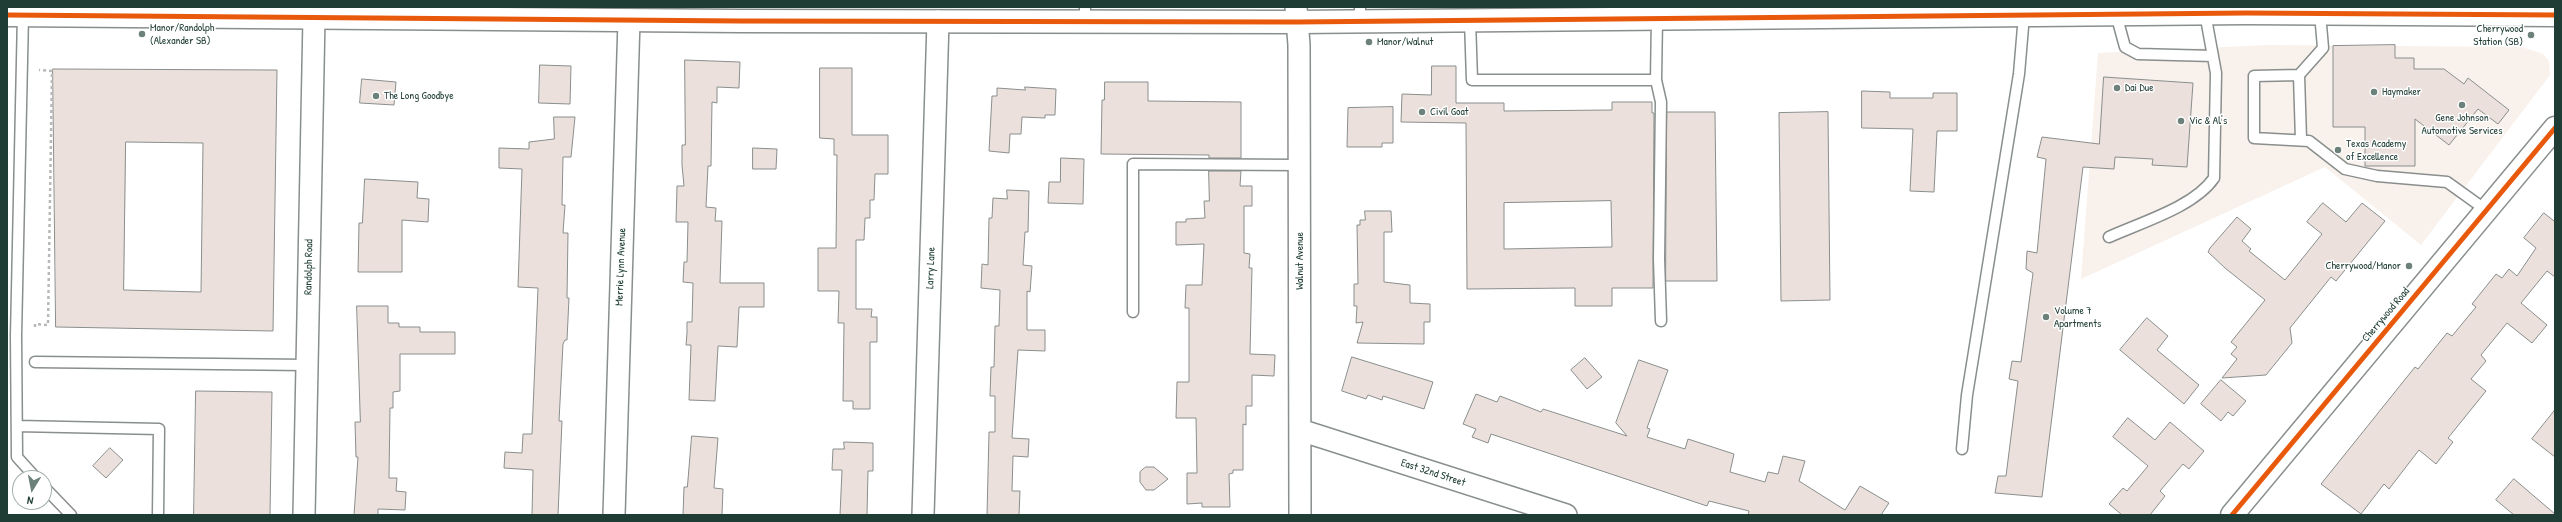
<!DOCTYPE html>
<style>
body{margin:0}
#map{position:relative;width:2562px;height:522px;overflow:hidden;background:#fff;font-family:"Patrick Hand",sans-serif}
canvas{display:block}
.frame{position:absolute;inset:0;border:8px solid #1f3d34;pointer-events:none}
.north{position:absolute;left:12px;top:470px;width:40px;height:40px;box-sizing:border-box;background:#fff;border:1px solid #a5b1ae;border-radius:50%;rotate:190deg;font-size:11px;font-weight:700;line-height:16px;text-align:center;color:#1f3d34}
.north::after{content:'';display:block;margin:auto;width:14px;height:18px;background:#6d817b;clip-path:polygon(50% 0,100% 100%,50% 72%,0 100%)}
</style>
<div id="map">
<canvas width="2562" height="522"></canvas>
<div class="frame"></div>
<div class="north">N</div>
</div>
<script>
const c = document.querySelector('canvas').getContext('2d');
c.lineJoin = 'round';
function fillPath(path, color) { c.fillStyle = color; c.fill(path, 'evenodd'); }
function stroke(path, color, width, dash) { c.strokeStyle = color; c.lineWidth = width; c.lineCap = dash ? 'butt' : 'round'; c.setLineDash(dash || []); c.stroke(path); }
function drawText(font, color, halo, rows, align = 'center') {
  c.font = font + ' "Patrick Hand",sans-serif'; c.lineWidth = 3; c.setLineDash([]); c.textBaseline = 'middle'; c.strokeStyle = halo; c.fillStyle = color; for (const [text, x, y, turn = 0] of rows) {
    c.save(); c.translate(x, y); c.rotate((+turn || 0) * Math.PI / 180); c.textAlign = isNaN(turn) ? turn : align; if (halo) c.strokeText(text, 0, 0); c.fillText(text, 0, 0); c.restore();
  }
}
const built = new Path2D(`
 M 2268,45 L 2522,47 L 2543,54 L 2549,61 L 2550,75 L 2421,245 L 2325,167 L 2081,279 L 2098,53 Z`);
const building = new Path2D(`
 M 2395,45 L 2395,58 L 2414,58 L 2414,69 L 2444,69 L 2464,84 L 2468,78 L 2509,110 L 2498,124 L 2478,109 L 2449,145 L 2415,119 L 2415,166 L 2365,166 L 2365,127 L 2333,127 L 2333,46 Z
 M 685,60 L 740,62 L 739,88 L 717,87 L 717,103 L 712,102 L 711,166 L 708,166 L 706,207 L 716,208 L 715,221 L 722,221 L 720,283 L 764,283 L 764,307 L 739,307 L 737,347 L 718,346 L 715,401 L 689,400 L 691,345 L 686,345 L 687,333 L 687,322 L 692,322 L 693,283 L 683,282 L 684,262 L 687,262 L 688,222 L 676,222 L 677,186 L 684,186 L 682,165 L 682,145 L 685,145 Z
 M 540,65 L 571,66 L 570,104 L 539,103 Z
 M 1432,66 L 1456,66 L 1456,103 L 1504,103 L 1504,111 L 1612,110 L 1612,102 L 1652,102 L 1652,113 L 1654,113 L 1653,288 L 1612,288 L 1612,306 L 1575,306 L 1575,288 L 1467,289 L 1466,123 L 1401,122 L 1402,94 L 1431,95 ZM 1611,201 L 1612,247 L 1504,249 L 1504,203 Z
 M 820,68 L 852,68 L 852,135 L 888,135 L 888,174 L 875,174 L 874,200 L 870,200 L 870,218 L 865,218 L 864,240 L 856,240 L 856,309 L 872,309 L 871,317 L 877,317 L 877,342 L 870,342 L 870,409 L 853,409 L 853,401 L 843,401 L 844,323 L 838,323 L 839,291 L 818,291 L 818,248 L 836,248 L 837,155 L 834,155 L 834,139 L 820,138 Z
 M 53,69 L 277,70 L 273,331 L 56,327 ZM 126,142 L 203,143 L 201,292 L 124,290 Z
 M 2104,77 L 2193,83 L 2187,167 L 2152,165 L 2153,159 L 2115,157 L 2114,169 L 2083,167 L 2042,497 L 1995,493 L 1998,476 L 2006,476 L 2018,381 L 2009,379 L 2012,361 L 2021,362 L 2033,273 L 2026,269 L 2027,251 L 2037,253 L 2046,159 L 2037,157 L 2042,137 L 2099,144 Z
 M 362,79 L 396,82 L 394,105 L 360,103 Z
 M 1105,82 L 1148,82 L 1148,101 L 1241,102 L 1241,158 L 1209,158 L 1209,155 L 1101,154 L 1102,100 L 1104,100 Z
 M 1025,87 L 1056,89 L 1055,115 L 1045,115 L 1045,118 L 1022,117 L 1021,134 L 1010,134 L 1009,153 L 989,151 L 992,96 L 997,96 L 997,88 L 1025,90 Z
 M 1862,91 L 1890,92 L 1890,98 L 1933,98 L 1933,93 L 1957,93 L 1957,131 L 1937,131 L 1934,192 L 1910,191 L 1913,129 L 1862,128 Z
 M 1393,107 L 1393,143 L 1382,143 L 1382,147 L 1347,147 L 1348,108 Z
 M 1667,112 L 1715,112 L 1717,281 L 1666,281 Z
 M 1828,112 L 1830,300 L 1781,301 L 1779,113 Z
 M 554,117 L 575,117 L 571,157 L 563,157 L 562,205 L 565,205 L 563,233 L 568,233 L 567,298 L 569,298 L 567,340 L 565,340 L 563,344 L 559,421 L 562,421 L 558,515 L 532,515 L 533,470 L 504,468 L 505,452 L 522,453 L 523,434 L 532,434 L 538,288 L 518,287 L 522,169 L 499,168 L 499,148 L 529,149 L 529,142 L 554,139 Z
 M 753,148 L 777,149 L 776,169 L 753,169 Z
 M 1061,158 L 1084,159 L 1083,204 L 1048,203 L 1049,182 L 1060,182 Z
 M 1209,171 L 1241,171 L 1240,186 L 1252,186 L 1252,206 L 1244,206 L 1244,253 L 1250,254 L 1249,268 L 1252,268 L 1250,354 L 1275,355 L 1274,376 L 1252,375 L 1252,406 L 1246,406 L 1246,425 L 1243,424 L 1243,470 L 1233,470 L 1233,473 L 1229,474 L 1230,507 L 1202,507 L 1202,503 L 1187,504 L 1187,473 L 1197,473 L 1196,418 L 1176,418 L 1177,382 L 1189,382 L 1189,308 L 1185,308 L 1186,285 L 1202,285 L 1204,244 L 1176,245 L 1176,222 L 1186,222 L 1186,219 L 1205,218 L 1204,201 L 1209,201 Z
 M 365,179 L 418,182 L 417,198 L 429,199 L 428,222 L 402,220 L 402,272 L 358,272 L 359,223 L 362,223 Z
 M 1007,190 L 1029,191 L 1028,232 L 1025,232 L 1023,265 L 1032,266 L 1030,292 L 1027,291 L 1027,330 L 1045,330 L 1045,351 L 1018,350 L 1012,438 L 1029,439 L 1028,457 L 1013,456 L 1012,491 L 1020,491 L 1019,515 L 987,515 L 989,432 L 995,432 L 995,396 L 990,396 L 991,367 L 994,367 L 995,326 L 999,326 L 1000,290 L 981,288 L 982,264 L 988,265 L 989,218 L 992,218 L 993,198 L 1007,199 Z
 M 2323,203 L 2346,222 L 2362,203 L 2385,221 L 2336,281 L 2331,277 L 2290,328 L 2292,343 L 2266,375 L 2222,378 L 2237,359 L 2231,354 L 2237,347 L 2231,342 L 2265,300 L 2225,268 L 2208,252 L 2210,248 L 2237,217 L 2251,229 L 2242,241 L 2251,249 L 2249,251 L 2285,280 L 2322,234 L 2307,222 Z
 M 1365,211 L 1391,211 L 1392,232 L 1384,232 L 1384,282 L 1410,285 L 1410,303 L 1430,304 L 1430,322 L 1424,322 L 1424,344 L 1357,343 L 1363,322 L 1356,323 L 1357,306 L 1354,306 L 1354,284 L 1358,284 L 1357,225 L 1360,225 L 1360,220 L 1365,220 Z
 M 2544,213 L 2554,221 L 2555,219 L 2555,277 L 2547,271 L 2521,303 L 2547,325 L 2532,343 L 2507,323 L 2481,355 L 2486,361 L 2471,379 L 2486,391 L 2448,438 L 2453,442 L 2436,464 L 2419,450 L 2389,489 L 2384,484 L 2361,514 L 2321,484 L 2415,367 L 2418,369 L 2447,333 L 2452,336 L 2476,307 L 2472,304 L 2496,274 L 2502,278 L 2509,269 L 2517,276 L 2536,248 L 2524,238 Z
 M 357,306 L 388,306 L 388,323 L 399,323 L 399,327 L 420,327 L 420,332 L 455,332 L 455,354 L 400,354 L 400,391 L 393,392 L 393,408 L 390,408 L 389,478 L 397,478 L 396,491 L 406,492 L 405,510 L 378,509 L 378,515 L 354,515 L 358,457 L 356,457 L 355,422 L 360,422 Z
 M 2147,318 L 2168,336 L 2157,350 L 2199,385 L 2184,404 L 2120,350 Z
 M 1352,357 L 1433,382 L 1424,409 L 1383,396 L 1382,400 L 1368,395 L 1366,399 L 1342,391 Z
 M 1585,358 L 1602,377 L 1587,389 L 1571,370 Z
 M 1639,360 L 1668,370 L 1647,428 L 1650,429 L 1647,437 L 1685,449 L 1688,439 L 1734,454 L 1730,472 L 1765,482 L 1768,472 L 1778,474 L 1783,456 L 1805,461 L 1799,481 L 1845,510 L 1860,486 L 1889,503 L 1881,515 L 1748,515 L 1749,511 L 1709,501 L 1707,506 L 1491,434 L 1488,443 L 1472,437 L 1476,429 L 1463,424 L 1476,394 L 1497,402 L 1500,396 L 1541,412 L 1543,409 L 1627,436 L 1616,423 Z
 M 2221,380 L 2246,401 L 2233,416 L 2228,412 L 2221,421 L 2201,404 Z
 M 196,391 L 272,392 L 270,515 L 194,515 Z
 M 2555,410 L 2555,457 L 2532,439 Z
 M 2128,418 L 2155,440 L 2170,422 L 2204,451 L 2189,469 L 2183,464 L 2160,491 L 2165,496 L 2150,515 L 2122,515 L 2109,504 L 2123,488 L 2127,491 L 2148,466 L 2113,437 Z
 M 692,436 L 718,438 L 714,488 L 723,489 L 722,515 L 683,515 L 684,487 L 687,487 Z
 M 844,442 L 873,443 L 873,471 L 868,471 L 867,515 L 840,515 L 842,470 L 832,470 L 833,449 L 844,449 Z
 M 110,448 L 123,460 L 106,478 L 93,466 Z
 M 1146,467 L 1154,467 L 1168,479 L 1154,490 L 1146,490 L 1140,482 L 1140,472 Z
 M 2514,479 L 2555,514 L 2555,515 L 2514,515 L 2496,500 Z`);
const path = new Path2D(`
 M 35,327 L 35,324 L 48,325 L 52,71 L 39,70`);
const lane = new Path2D(`
 M 1360,7 L 1360,21
 M 2116,14 L 2125,47 L 2138,54 L 2213,56
 M 23,15 L 16,336 L 17,457 L 36,478
 M 1657,18 L 1656,80 L 1661,102 L 1659,259 L 1661,321
 M 1470,20 L 1472,80 L 1656,80
 M 1085,21 L 1085,7
 M 2299,75 L 2323,48 L 2320,13
 M 2301,140 L 2299,75 L 2254,76 L 2254,138 L 2309,141 L 2345,169 L 2377,176 L 2447,182 L 2486,210
 M 2109,237 C 2142,222 2194,207 2214,178 L 2216,73 L 2205,13
 M 1133,312 L 1133,164 L 1299,165
 M 35,362 L 307,365
 M 17,426 L 159,429 L 158,515
 M 1962,449 L 1967,395 L 2019,74 L 2024,15
 M 44,487 L 71,515`);
const street = new Path2D(`
 M 1296,7 L 1299,45 L 1300,515
 M 1300,430 L 1566,515
 M 304,515 L 314,18
 M 614,515 L 629,20
 M 923,515 L 938,21`);
const secondary = new Path2D(`
 M 7,15 L 740,21 L 1297,22 L 2246,13 L 2555,15
 M 2232,515 L 2555,128`);
const cycleway = new Path2D(`
 M 7,15 L 740,21 L 1297,22 L 2246,13 L 2555,15
 M 2232,515 L 2555,128`);
const markers = [
 [142,34,4,"#6d817b"],
 [2531,35,4,"#6d817b"],
 [1369,42,4,"#6d817b"],
 [2117,88,4,"#6d817b"],
 [2374,92,4,"#6d817b"],
 [376,96,4,"#6d817b"],
 [2462,105,4,"#6d817b"],
 [1422,112,4,"#6d817b"],
 [2181,121,4,"#6d817b"],
 [2338,150,4,"#6d817b"],
 [2409,266,4,"#6d817b"],
 [2046,317,4,"#6d817b"]
];
const poiNames = [
 ["Manor/Randolph",150,28],
 ["(Alexander SB)",150,41],
 ["Cherrywood",2523,29,"right"],
 ["Station (SB)",2523,42,"right"],
 ["Manor/Walnut",1377,42],
 ["Dai Due",2125,88],
 ["Haymaker",2382,92],
 ["The Long Goodbye",384,96],
 ["Civil Goat",1430,112],
 ["Gene Johnson",2462,118,"center"],
 ["Automotive Services",2462,131,"center"],
 ["Vic & Al's",2189,121],
 ["Texas Academy",2346,144],
 ["of Excellence",2346,157],
 ["Cherrywood/Manor",2401,266,"right"],
 ["Volume 7",2054,311],
 ["Apartments",2054,324]
];
const streetNames = [
 ["Walnut Avenue",1300,261,-90],
 ["Randolph Road",309,267,-89],
 ["Merrie Lynn Avenue",621,267,-88],
 ["Larry Lane",931,268,-88],
 ["Cherrywood Road",2386,315,-50],
 ["East 32nd Street",1433,473,18]
];
fillPath(built, '#f9f1ec');
fillPath(building, '#ebe0db');
stroke(building, '#898f8d', 1);
stroke(lane, '#898f8d', 13);
stroke(street, '#898f8d', 24);
stroke(secondary, '#898f8d', 25);
stroke(path, '#b6b9b8', 2.5, [3, 3]);
stroke(lane, '#fff', 10);
stroke(street, '#fff', 21);
stroke(secondary, '#fff', 22);
stroke(cycleway, '#e8590c', 5);
for (const [x, y, r, color] of markers) { const dot = new Path2D(); dot.arc(x, y, r, 0, 2 * Math.PI); c.fillStyle = color; c.fill(dot); stroke(dot, '#fff', 1.5); }
drawText('11px', '#1f3d34', '#fff', poiNames, 'left');
drawText('11px', '#1f3d34', '#fff', streetNames);
</script>
